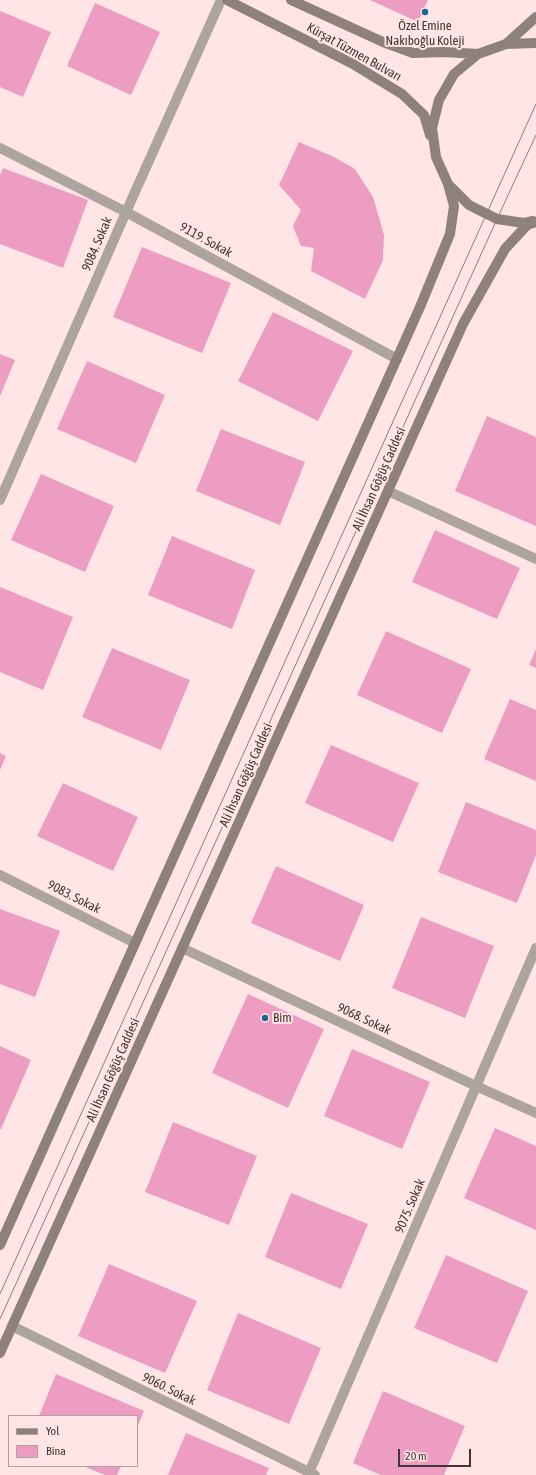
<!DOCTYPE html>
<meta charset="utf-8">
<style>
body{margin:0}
#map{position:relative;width:536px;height:1475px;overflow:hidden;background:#ffe5e5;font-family:"Asap Condensed",sans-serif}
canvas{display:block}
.legend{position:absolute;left:8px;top:1415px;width:130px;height:52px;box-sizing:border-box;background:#ffe5e5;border:1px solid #b39f9f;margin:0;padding:5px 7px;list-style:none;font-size:12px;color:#403636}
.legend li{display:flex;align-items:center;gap:8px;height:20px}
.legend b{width:20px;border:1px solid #b39f9f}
.scale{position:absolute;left:398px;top:1449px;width:73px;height:18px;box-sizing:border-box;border:2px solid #403636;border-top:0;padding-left:5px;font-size:12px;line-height:14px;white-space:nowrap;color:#403636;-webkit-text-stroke:3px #ffe5e5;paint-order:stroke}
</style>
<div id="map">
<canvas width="536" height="1475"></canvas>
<ul class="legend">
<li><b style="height:5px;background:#8e807a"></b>Yol</li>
<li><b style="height:11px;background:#ee9dc2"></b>Bina</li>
</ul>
<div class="scale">20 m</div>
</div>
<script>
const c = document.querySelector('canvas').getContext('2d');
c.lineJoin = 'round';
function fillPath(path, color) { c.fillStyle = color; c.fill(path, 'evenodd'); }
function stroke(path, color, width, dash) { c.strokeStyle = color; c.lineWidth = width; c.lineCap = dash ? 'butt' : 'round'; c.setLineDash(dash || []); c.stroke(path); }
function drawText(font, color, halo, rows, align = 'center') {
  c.font = font + ' "Asap Condensed",sans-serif'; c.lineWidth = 4; c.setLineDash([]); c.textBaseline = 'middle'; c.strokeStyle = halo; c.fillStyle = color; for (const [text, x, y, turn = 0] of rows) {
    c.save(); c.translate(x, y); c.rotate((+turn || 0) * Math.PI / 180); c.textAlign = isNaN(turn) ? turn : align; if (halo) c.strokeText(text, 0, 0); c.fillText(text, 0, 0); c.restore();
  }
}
const building = new Path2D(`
 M 370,0 L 428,0 L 418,22 Z
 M 95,3 L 160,32 L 131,95 L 67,66 Z
 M 0,11 L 51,32 L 23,97 L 0,87 Z
 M 299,142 L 334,157 L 355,169 L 373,197 L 384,235 L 383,260 L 365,299 L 311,271 L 314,248 L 301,246 L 293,226 L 301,210 L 279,185 Z
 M 3,168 L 88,200 L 63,268 L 0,244 L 0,175 Z
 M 142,247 L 231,283 L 202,353 L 113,317 Z
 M 273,312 L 353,351 L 318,421 L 238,381 Z
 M 0,354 L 15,360 L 0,396 Z
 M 87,361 L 165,395 L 136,463 L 57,429 Z
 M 487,416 L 536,437 L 536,526 L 455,491 Z
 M 221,429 L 305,462 L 280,525 L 196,491 Z
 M 41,474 L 114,506 L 85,572 L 11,540 Z
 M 435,530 L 520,568 L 497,619 L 412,582 Z
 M 172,536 L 255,570 L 232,629 L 148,595 Z
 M 0,587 L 73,617 L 43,690 L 0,672 Z
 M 386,631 L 471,669 L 442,733 L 357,695 Z
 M 112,648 L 190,680 L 161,750 L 82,717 Z
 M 536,649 L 536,668 L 529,665 Z
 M 510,699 L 536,710 L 536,781 L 484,759 Z
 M 331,745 L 419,783 L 393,842 L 305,803 Z
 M 0,753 L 6,756 L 0,770 Z
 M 63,783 L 138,817 L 113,871 L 37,836 Z
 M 466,802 L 536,830 L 536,855 L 517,903 L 438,872 Z
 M 276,866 L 364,905 L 340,961 L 251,923 Z
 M 0,909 L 60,931 L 35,997 L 0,984 Z
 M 421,917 L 494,946 L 465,1018 L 392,988 Z
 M 248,994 L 324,1029 L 288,1108 L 212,1073 Z
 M 0,1046 L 31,1060 L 1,1129 L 0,1129 Z
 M 352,1049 L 430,1082 L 402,1149 L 324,1116 Z
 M 173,1122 L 257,1156 L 229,1225 L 145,1192 Z
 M 495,1128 L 536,1146 L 536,1230 L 464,1198 Z
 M 291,1193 L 368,1224 L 341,1289 L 265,1257 Z
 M 446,1255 L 528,1291 L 497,1363 L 414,1328 Z
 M 109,1264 L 197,1301 L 165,1373 L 78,1336 Z
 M 238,1313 L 321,1348 L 289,1424 L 207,1390 Z
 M 56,1374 L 144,1411 L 137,1428 L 137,1416 L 39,1416 Z
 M 383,1391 L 465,1426 L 444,1475 L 381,1475 L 353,1463 Z
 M 186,1433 L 269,1468 L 266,1475 L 168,1475 Z
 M 83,1466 L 121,1466 L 117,1475 L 105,1475 Z`);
const street = new Path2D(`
 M 0,148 L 126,212 L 397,359
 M 388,491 L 536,559
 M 0,500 L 126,212 L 221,0
 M 0,875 L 135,943
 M 182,948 L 476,1086 L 536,1113
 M 12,1326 L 315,1475
 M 308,1475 L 536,948`);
const secondary = new Path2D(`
 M 227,0 L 353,64 L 402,94 L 424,115 L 430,135
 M 291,0 L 383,42 L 413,53 L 444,52 L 478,54
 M 506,44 L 536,17
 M 533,221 L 524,223 L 497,219 L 469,205 L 448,184 L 436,157 L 432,128 L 439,100 L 454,74 L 478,54 L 506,44 L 536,43
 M 0,1245 L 420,307 L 450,234 L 454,206 L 448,184
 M 0,1353 L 463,324 L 505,249 L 527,225 L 536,222`);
const tram = new Path2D(`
 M 0,1294 L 536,104
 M 0,1319 L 497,219 L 536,135`);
const markers = [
 [425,12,4,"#1a679a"],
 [265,1018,4,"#1a679a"]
];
const poiNames = [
 ["Özel Emine",425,26],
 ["Nakıboğlu Koleji",425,41],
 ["Bim",273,1018,"left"]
];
const streetNames = [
 ["Kürşat Tüzmen Bulvarı",354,52,29],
 ["9119. Sokak",206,240,29],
 ["9084. Sokak",97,244,-67],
 ["Ali İhsan Göğüş Caddesi",379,479,-66],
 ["Ali İhsan Göğüş Caddesi",246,775,-66],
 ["9083. Sokak",74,897,27],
 ["9068. Sokak",364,1019,25],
 ["Ali İhsan Göğüş Caddesi",113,1070,-66],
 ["9075. Sokak",410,1206,-67],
 ["9060. Sokak",169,1389,26]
];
fillPath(building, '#ee9dc2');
stroke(street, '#ada39f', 10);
stroke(secondary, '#8e807a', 10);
stroke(tram, '#8c7c7c', 1);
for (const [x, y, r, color] of markers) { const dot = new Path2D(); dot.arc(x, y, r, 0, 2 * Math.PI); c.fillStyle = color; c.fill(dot); stroke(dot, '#ffe5e5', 1.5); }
drawText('13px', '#403636', '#ffe5e5', poiNames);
drawText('13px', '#403636', '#ffe5e5', streetNames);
</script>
